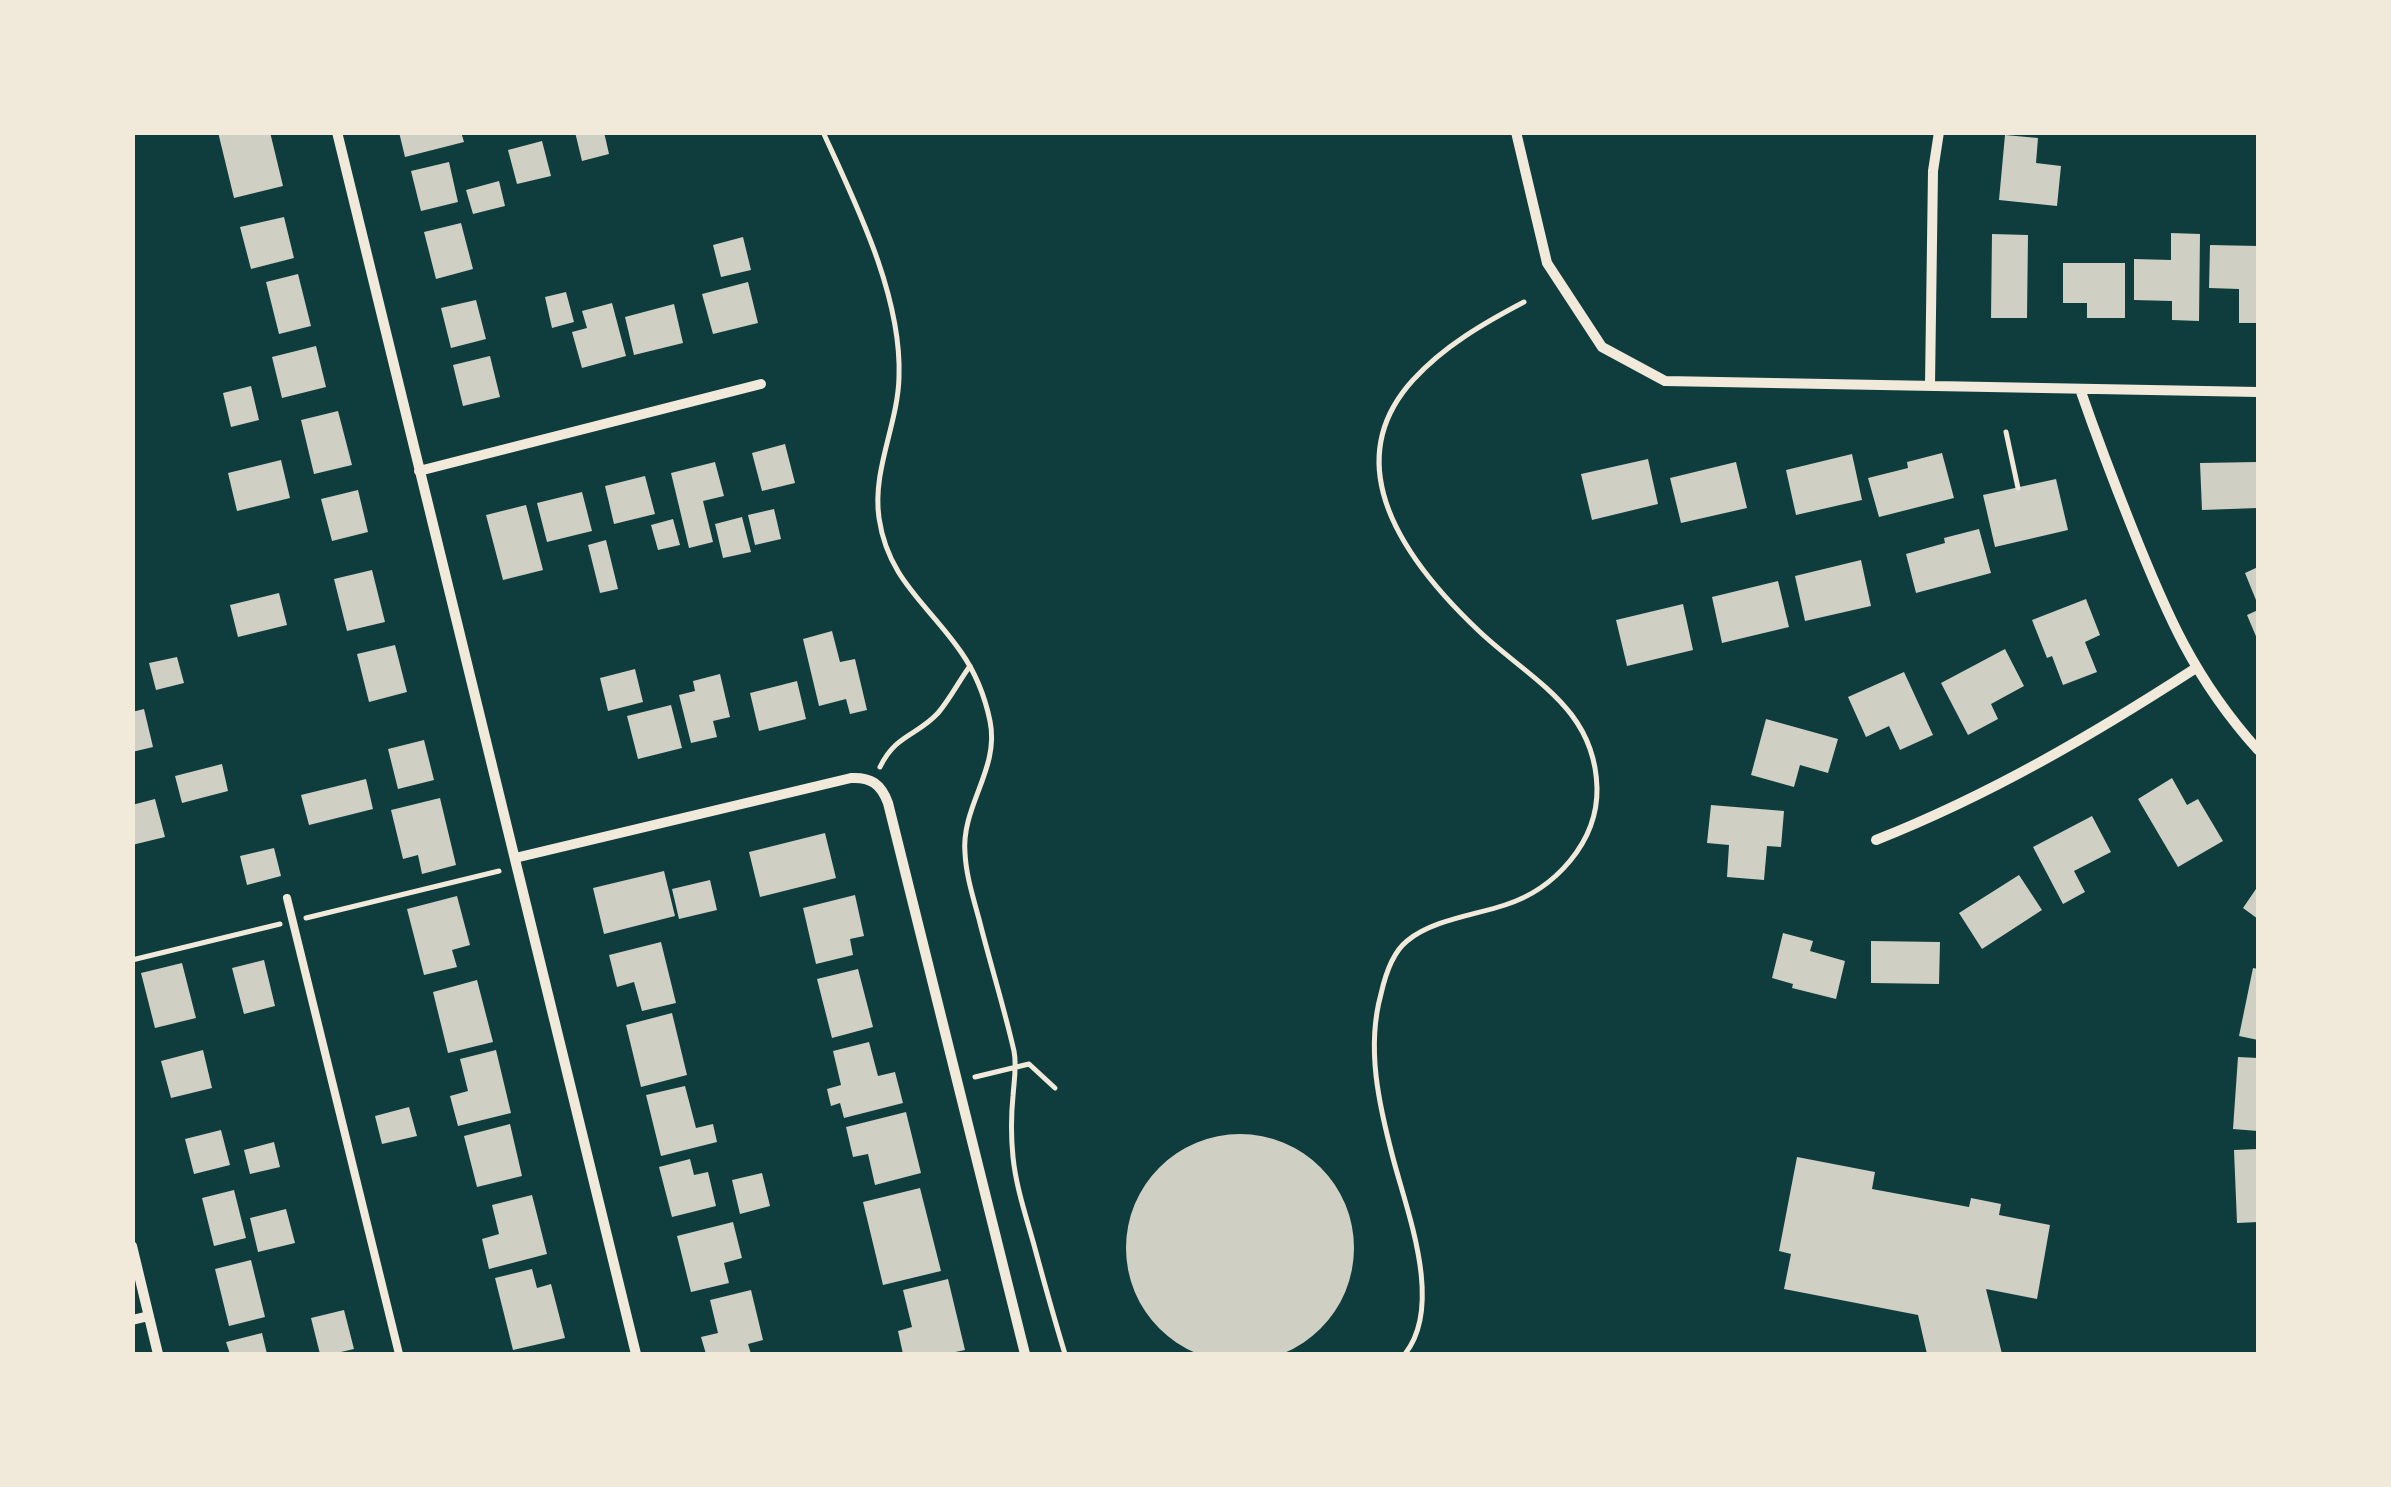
<!DOCTYPE html>
<style>
body{margin:0}
#map{position:relative;width:2391px;height:1487px;overflow:hidden;background:#0f3d3e;font-family:"Alegreya Sans",sans-serif}
canvas{display:block}
.frame{position:absolute;inset:0;border:135px solid #f1e9da;pointer-events:none}
</style>
<div id="map">
<canvas width="2391" height="1487"></canvas>
<div class="frame"></div>
</div>
<script>
const c = document.querySelector('canvas').getContext('2d');
c.lineJoin = 'round';
function fillPath(path, color) { c.fillStyle = color; c.fill(path, 'evenodd'); }
function stroke(path, color, width, dash) { c.strokeStyle = color; c.lineWidth = width; c.lineCap = dash ? 'butt' : 'round'; c.setLineDash(dash || []); c.stroke(path); }
const building = new Path2D(`
 M 218,132 L 270,132 L 283,186 L 234,198 Z
 M 399,132 L 461,132 L 464,142 L 405,157 Z
 M 575,132 L 604,132 L 609,154 L 582,161 Z
 M 2005,135 L 2038,138 L 2036,163 L 2061,166 L 2057,206 L 1999,200 Z
 M 542,141 L 551,176 L 517,184 L 508,150 Z
 M 449,162 L 458,202 L 421,211 L 411,171 Z
 M 499,181 L 505,206 L 473,214 L 466,190 Z
 M 284,217 L 294,258 L 251,269 L 240,227 Z
 M 461,223 L 473,269 L 436,279 L 424,232 Z
 M 2171,233 L 2200,234 L 2199,321 L 2172,320 L 2172,301 L 2134,300 L 2134,259 L 2171,260 Z
 M 1992,234 L 2028,235 L 2027,318 L 1991,318 Z
 M 743,237 L 751,270 L 721,277 L 713,245 Z
 M 2210,245 L 2258,246 L 2258,323 L 2239,323 L 2239,289 L 2209,288 Z
 M 2063,263 L 2125,263 L 2125,318 L 2087,318 L 2087,303 L 2063,303 Z
 M 298,274 L 311,326 L 279,334 L 266,282 Z
 M 748,282 L 758,323 L 713,334 L 702,294 Z
 M 566,292 L 574,322 L 552,328 L 545,297 Z
 M 476,300 L 486,339 L 451,348 L 441,308 Z
 M 612,303 L 626,356 L 582,368 L 572,332 L 587,328 L 582,311 Z
 M 674,304 L 683,343 L 634,355 L 625,317 Z
 M 316,346 L 326,387 L 282,398 L 272,357 Z
 M 490,356 L 500,397 L 463,406 L 453,365 Z
 M 251,386 L 259,420 L 231,427 L 223,393 Z
 M 338,411 L 352,465 L 314,474 L 301,420 Z
 M 785,444 L 795,483 L 762,491 L 752,453 Z
 M 1942,453 L 1954,498 L 1879,517 L 1868,478 L 1908,468 L 1907,462 Z
 M 1852,454 L 1862,500 L 1796,515 L 1786,470 Z
 M 1648,459 L 1658,504 L 1592,520 L 1581,474 Z
 M 281,460 L 290,498 L 237,511 L 228,473 Z
 M 715,462 L 724,496 L 703,501 L 713,542 L 689,548 L 671,473 Z
 M 1736,462 L 1747,508 L 1681,523 L 1670,478 Z
 M 2258,462 L 2258,508 L 2202,510 L 2200,463 Z
 M 645,476 L 655,514 L 614,524 L 605,486 Z
 M 2056,479 L 2068,530 L 1995,547 L 1983,495 Z
 M 358,490 L 368,532 L 332,541 L 321,499 Z
 M 582,492 L 592,531 L 547,542 L 537,503 Z
 M 526,505 L 543,570 L 503,580 L 486,515 Z
 M 774,509 L 781,539 L 755,545 L 748,515 Z
 M 742,517 L 751,552 L 723,558 L 715,524 Z
 M 673,519 L 680,545 L 658,550 L 651,525 Z
 M 1979,529 L 1991,573 L 1916,593 L 1906,554 L 1945,543 L 1944,538 Z
 M 606,540 L 618,589 L 600,593 L 588,545 Z
 M 1861,560 L 1871,606 L 1805,621 L 1795,576 Z
 M 2258,567 L 2258,605 L 2245,573 Z
 M 372,570 L 385,622 L 347,631 L 334,579 Z
 M 1778,581 L 1789,627 L 1722,643 L 1712,597 Z
 M 279,593 L 287,625 L 238,637 L 230,605 Z
 M 2086,599 L 2100,635 L 2085,642 L 2097,672 L 2063,685 L 2052,656 L 2047,658 L 2032,620 Z
 M 1683,604 L 1693,650 L 1627,666 L 1616,620 Z
 M 2258,610 L 2258,641 L 2247,615 Z
 M 832,631 L 840,662 L 855,659 L 867,710 L 850,714 L 846,699 L 819,706 L 803,639 Z
 M 395,645 L 407,692 L 369,702 L 357,654 Z
 M 2005,649 L 2024,686 L 1991,704 L 1998,719 L 1968,735 L 1941,683 Z
 M 177,657 L 184,683 L 156,690 L 149,663 Z
 M 635,669 L 643,702 L 608,711 L 600,678 Z
 M 1904,672 L 1933,735 L 1900,750 L 1889,726 L 1866,737 L 1848,697 Z
 M 720,674 L 730,717 L 713,721 L 717,737 L 691,743 L 679,695 L 695,691 L 693,681 Z
 M 797,681 L 806,719 L 759,731 L 750,693 Z
 M 671,705 L 682,748 L 638,759 L 627,716 Z
 M 144,709 L 153,747 L 132,752 L 132,712 Z
 M 1766,719 L 1838,739 L 1828,773 L 1800,765 L 1794,787 L 1751,775 Z
 M 424,740 L 434,780 L 398,789 L 388,749 Z
 M 222,764 L 228,791 L 182,803 L 175,776 Z
 M 2172,778 L 2187,805 L 2198,799 L 2223,841 L 2178,867 L 2138,799 Z
 M 366,779 L 373,809 L 309,825 L 301,795 Z
 M 440,798 L 456,865 L 422,874 L 418,855 L 403,859 L 391,810 Z
 M 155,799 L 165,837 L 132,845 L 132,805 Z
 M 1711,805 L 1784,811 L 1781,847 L 1767,846 L 1764,880 L 1727,877 L 1729,845 L 1707,843 Z
 M 2092,816 L 2111,852 L 2074,871 L 2085,892 L 2063,904 L 2033,847 Z
 M 825,833 L 836,878 L 760,897 L 749,852 Z
 M 274,848 L 281,876 L 247,885 L 240,856 Z
 M 664,871 L 675,916 L 604,934 L 593,888 Z
 M 2019,875 L 2042,910 L 1982,949 L 1959,913 Z
 M 710,880 L 717,910 L 679,919 L 672,889 Z
 M 2258,886 L 2258,919 L 2243,908 Z
 M 855,895 L 864,936 L 850,939 L 853,955 L 816,964 L 803,908 Z
 M 457,896 L 470,945 L 452,950 L 457,967 L 424,975 L 407,909 Z
 M 1783,933 L 1813,941 L 1810,951 L 1845,961 L 1836,999 L 1792,988 L 1793,984 L 1772,978 Z
 M 1871,941 L 1940,942 L 1939,984 L 1871,983 Z
 M 661,942 L 676,1003 L 642,1011 L 634,982 L 617,987 L 609,955 Z
 M 264,960 L 275,1006 L 244,1014 L 232,968 Z
 M 182,963 L 196,1018 L 155,1028 L 141,973 Z
 M 2253,968 L 2258,969 L 2258,1040 L 2239,1036 Z
 M 858,969 L 873,1027 L 832,1038 L 817,979 Z
 M 477,980 L 493,1042 L 448,1053 L 433,992 Z
 M 672,1013 L 687,1075 L 641,1087 L 626,1025 Z
 M 869,1042 L 878,1076 L 895,1072 L 903,1103 L 844,1118 L 840,1103 L 831,1106 L 827,1089 L 841,1085 L 833,1051 Z
 M 203,1050 L 212,1088 L 171,1098 L 161,1061 Z
 M 496,1050 L 511,1113 L 458,1126 L 450,1096 L 468,1091 L 460,1059 Z
 M 2238,1057 L 2258,1058 L 2258,1131 L 2233,1129 Z
 M 685,1086 L 696,1128 L 713,1124 L 717,1142 L 661,1156 L 646,1095 Z
 M 409,1107 L 417,1136 L 382,1144 L 375,1116 Z
 M 906,1112 L 921,1173 L 875,1185 L 868,1154 L 853,1157 L 846,1127 Z
 M 510,1124 L 522,1176 L 477,1187 L 464,1136 Z
 M 221,1130 L 230,1165 L 194,1174 L 185,1139 Z
 M1126 1248a114 114 0 1 1 228 0a114 114 0 1 1-228 0Z
 M 274,1142 L 280,1167 L 250,1174 L 244,1150 Z
 M 2258,1149 L 2258,1222 L 2237,1223 L 2234,1150 Z
 M 1797,1157 L 1875,1172 L 1872,1189 L 1969,1207 L 1971,1198 L 2001,1204 L 1999,1215 L 2050,1225 L 2037,1299 L 1986,1289 L 2002,1354 L 1927,1354 L 1918,1315 L 1784,1289 L 1791,1254 L 1779,1251 Z
 M 690,1159 L 694,1175 L 708,1172 L 716,1206 L 672,1217 L 659,1167 Z
 M 762,1173 L 770,1206 L 740,1214 L 732,1180 Z
 M 920,1188 L 941,1271 L 883,1285 L 863,1202 Z
 M 234,1190 L 246,1238 L 214,1246 L 202,1198 Z
 M 532,1195 L 547,1254 L 489,1269 L 482,1239 L 499,1234 L 492,1205 Z
 M 286,1209 L 295,1243 L 258,1252 L 250,1218 Z
 M 733,1222 L 742,1258 L 724,1263 L 729,1283 L 691,1292 L 677,1236 Z
 M 251,1260 L 265,1317 L 229,1326 L 215,1269 Z
 M 532,1269 L 537,1288 L 551,1284 L 565,1338 L 513,1350 L 495,1278 Z
 M 948,1279 L 965,1350 L 946,1354 L 903,1354 L 898,1331 L 912,1327 L 903,1290 Z
 M 751,1290 L 763,1340 L 748,1344 L 751,1354 L 706,1354 L 701,1337 L 718,1333 L 710,1300 Z
 M 344,1310 L 354,1349 L 332,1354 L 320,1354 L 311,1318 Z
 M 262,1333 L 267,1354 L 230,1354 L 226,1342 Z`);
const path = new Path2D(`
 M 823,132 C 856,204 902,296 899,377 C 898,424 872,470 879,518 C 888,580 929,605 961,652 C 975,672 985,697 990,721 C 1000,769 961,806 965,853 C 966,875 973,897 979,919 C 990,963 1004,1007 1014,1051 C 1017,1066 1014,1081 1013,1096 C 1011,1116 1011,1137 1013,1157 C 1016,1187 1026,1216 1034,1245 C 1044,1282 1054,1318 1065,1354
 M 2006,432 L 2018,488
 M 880,767 C 896,734 917,736 938,713 C 950,699 959,681 970,666
 M 306,918 L 499,871
 M 132,960 L 280,924
 M 975,1077 L 1029,1064 L 1055,1088
 M 1405,1354 C 1444,1305 1407,1212 1393,1158 C 1379,1105 1366,1048 1381,994 C 1385,976 1392,953 1407,941 C 1432,920 1475,915 1505,905 C 1555,889 1598,842 1597,788 C 1595,708 1531,680 1480,632 C 1411,567 1333,468 1413,380 C 1444,346 1484,323 1524,302`);
const service = new Path2D(`
 M 287,898 L 399,1354`);
const minor = new Path2D(`
 M 337,132 L 636,1354
 M 1516,132 L 1547,263 L 1602,347 L 1665,381 L 2258,392
 M 1930,385 L 1933,171 L 1939,132
 M 2080,389 C 2096,435 2113,480 2131,525 C 2166,613 2194,679 2258,750
 M 419,471 L 761,384
 M 1876,840 C 1990,795 2094,734 2196,668
 M 515,858 L 851,778 C 871,777 881,784 888,803 L 1025,1354
 M 132,1246 L 158,1354
 M 132,1320 L 149,1316`);
fillPath(building, '#cfcfc3');
stroke(path, '#f1e9da', 5);
stroke(service, '#f1e9da', 8);
stroke(minor, '#f1e9da', 10);
</script>
